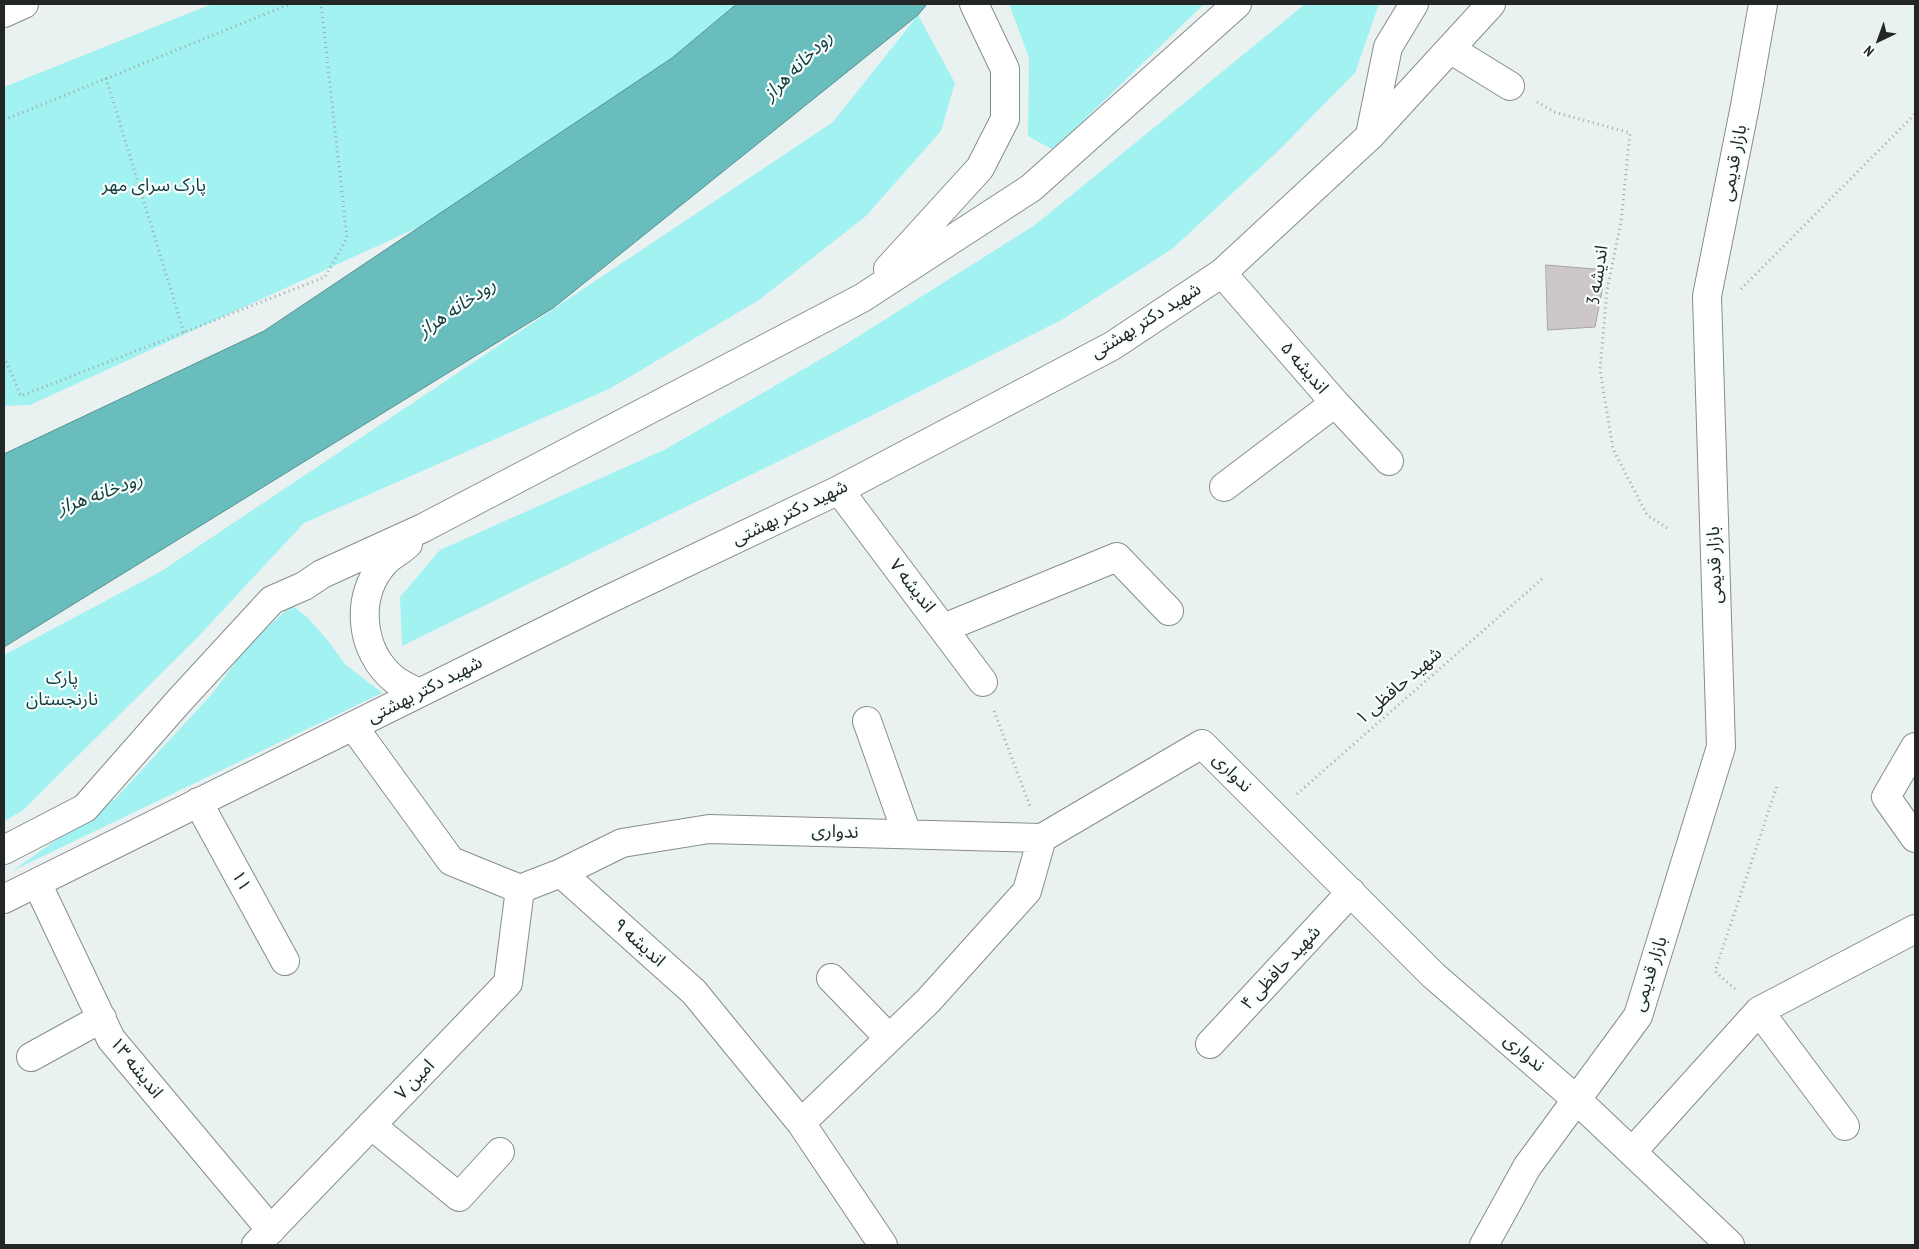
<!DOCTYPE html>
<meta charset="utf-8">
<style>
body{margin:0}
#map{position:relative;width:1919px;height:1249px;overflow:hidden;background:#eaf1f1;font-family:"PT Sans Narrow",sans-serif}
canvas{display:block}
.frame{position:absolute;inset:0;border:5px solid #232626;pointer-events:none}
.north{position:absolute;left:1854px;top:15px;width:50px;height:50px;-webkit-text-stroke:4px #f7fffe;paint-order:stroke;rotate:222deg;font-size:14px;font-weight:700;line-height:20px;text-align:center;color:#232626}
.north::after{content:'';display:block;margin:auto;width:18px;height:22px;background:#232626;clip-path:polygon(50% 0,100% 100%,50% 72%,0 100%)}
</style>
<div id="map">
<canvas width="1919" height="1249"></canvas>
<div class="frame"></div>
<div class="north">N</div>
</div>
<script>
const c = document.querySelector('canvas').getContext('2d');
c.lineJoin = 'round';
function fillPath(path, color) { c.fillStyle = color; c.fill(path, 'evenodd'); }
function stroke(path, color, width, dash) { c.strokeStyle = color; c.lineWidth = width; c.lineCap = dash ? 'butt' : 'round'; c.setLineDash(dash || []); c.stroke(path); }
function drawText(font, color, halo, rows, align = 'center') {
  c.font = font + ' "PT Sans Narrow","Noto Sans Arabic",sans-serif'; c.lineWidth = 4.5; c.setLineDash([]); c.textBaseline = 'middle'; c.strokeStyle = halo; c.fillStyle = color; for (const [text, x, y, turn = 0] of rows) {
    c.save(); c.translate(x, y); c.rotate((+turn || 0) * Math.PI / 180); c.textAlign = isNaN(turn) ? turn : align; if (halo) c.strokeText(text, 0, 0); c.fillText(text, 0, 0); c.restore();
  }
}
const green = new Path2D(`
 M 212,4 L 752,4 L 421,226 L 30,405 L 4,406 L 4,87 Z
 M 1009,4 L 1204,4 L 1053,150 L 1028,136 L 1029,58 Z
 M 1305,4 L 1379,4 L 1355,73 L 1277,152 L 1172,249 L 1063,319 L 881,411 L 402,646 L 400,597 L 440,550 L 666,449 L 835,351 L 1035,225 Z
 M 918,15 L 955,83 L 941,131 L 866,216 L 759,300 L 609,389 L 304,523 L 195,640 L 22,811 L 4,821 L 4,655 L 160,572 L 833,122 Z
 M 292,605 L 308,618 L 329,642 L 345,664 L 382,693 L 12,871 L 115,799 L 212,694 L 248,645 Z`);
const water = new Path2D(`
 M 737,4 L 927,4 L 918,15 L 553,308 L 4,647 L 4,454 L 264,331 L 672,58 Z`);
const building = new Path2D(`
 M 1546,265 L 1606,270 L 1595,327 L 1548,330 Z`);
const path = new Path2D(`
 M 106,78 L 184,333
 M 1537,102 L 1554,112 L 1630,133 L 1621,222 L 1607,290 L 1600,370 L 1613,449 L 1647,515 L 1670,530
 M 4,120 L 290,4
 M 1741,289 L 1915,114
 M 4,357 L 21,396 L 325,277 L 347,238 L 321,4
 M 994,711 L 1030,806
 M 1297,794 L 1542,579
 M 1735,989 L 1715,971 L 1777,786`);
const street = new Path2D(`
 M 1450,49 L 1510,86
 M 1222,273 L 1335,403 L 1389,461
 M 1224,487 L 1335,403
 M 839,490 L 983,682
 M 944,628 L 1117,557 L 1169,611
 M 867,721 L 907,834
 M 353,726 L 451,861 L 520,889 L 561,873 L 694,992 L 801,1123 L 883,1245
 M 1915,747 L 1886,797 L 1915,838
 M 198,802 L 285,961
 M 561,873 L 622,843 L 709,829 L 1042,838 L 1202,744 L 1433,975 L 1577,1100 L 1730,1245
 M 37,883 L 111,1039 L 271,1230
 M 831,978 L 889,1038
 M 1759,1011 L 1845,1126
 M 1210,1044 L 1351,892
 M 31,1057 L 102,1018
 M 801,1123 L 928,1001 L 1027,891 L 1042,838
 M 371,1125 L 459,1197 L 500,1152
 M 1632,1152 L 1759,1011 L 1915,929
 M 256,1245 L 508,983 L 520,889
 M 1484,1245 L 1527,1167 L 1638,1016 L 1721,747 L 1707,296 L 1745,106 L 1763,4`);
const secondary = new Path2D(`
 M 4,13 L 24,4`);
const primary = new Path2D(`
 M 1370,135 L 1388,47 L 1414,4
 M 888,269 L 980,168 L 1005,119 L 1005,69 L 974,4
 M 408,544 C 401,551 391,555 384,563 C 354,597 360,652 395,680 C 402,685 411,689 419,693
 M 4,850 L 85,808 L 179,701 L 272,600 L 304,586 L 322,574 L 423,528 L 862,298 L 1031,188 L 1237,4
 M 4,899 L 603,602 L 839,490 L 1112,346 L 1222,273 L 1370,136 L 1491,4`);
const streetNames = [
 ["بازار قدیمی",1734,163,-79],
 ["اندیشه 3",1598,275,-81],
 ["شهید دکتر بهشتی",1146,321,-32],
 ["اندیشه ۵",1304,368,49],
 ["شهید دکتر بهشتی",790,513,-26],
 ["بازار قدیمی",1715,565,-92],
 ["اندیشه ۷",912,586,52],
 ["شهید حافظی ۱",1399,686,-41],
 ["شهید دکتر بهشتی",425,690,-27],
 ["ندواری",1232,773,45],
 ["ندواری",835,832,2],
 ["۱۱",241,881,61],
 ["اندیشه ۹",639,943,42],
 ["شهید حافظی ۴",1281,968,-47],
 ["بازار قدیمی",1650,974,-72],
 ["ندواری",1524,1053,41],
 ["اندیشه ۱۳",136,1068,51],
 ["امین ۷",415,1080,-46]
];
const parkNames = [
 ["پارک سرای مهر",154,186],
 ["پارک",62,679],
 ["نارنجستان",62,700]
];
const waterNames = [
 ["رودخانه هراز",798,66,-45],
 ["رودخانه هراز",457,308,-34],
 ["رودخانه هراز",100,494,-20]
];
fillPath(green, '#a1f2f1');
fillPath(water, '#69bdbc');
stroke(water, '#54908f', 1);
fillPath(building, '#cec7c8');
stroke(building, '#a8a2a3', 1);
stroke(street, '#868d8c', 30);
stroke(secondary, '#868d8c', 30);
stroke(primary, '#868d8c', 30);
stroke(path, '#a1a7a7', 3, [1, 4]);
stroke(street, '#fff', 28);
stroke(secondary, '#fff', 28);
stroke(primary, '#fff', 28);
drawText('18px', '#232626', '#f7fffe', streetNames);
drawText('18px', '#123b3b', '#f7fffe', parkNames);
drawText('italic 19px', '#143d3c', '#f7fffe', waterNames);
</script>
